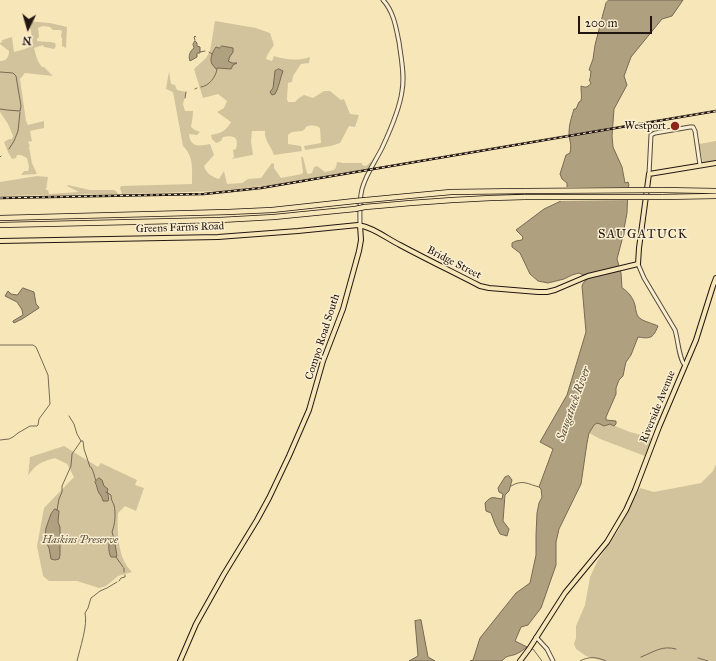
<!DOCTYPE html>
<style>
body{margin:0}
#map{position:relative;width:716px;height:661px;overflow:hidden;background:#f7e7b8;font-family:"IM FELL Great Primer",serif}
canvas{display:block}
.north{position:absolute;left:8px;top:8px;width:40px;height:40px;-webkit-text-stroke:3px #faefd1;paint-order:stroke;rotate:185deg;font-size:11px;font-weight:700;line-height:16px;text-align:center;color:#221612}
.north::after{content:'';display:block;margin:auto;width:14px;height:18px;background:#221612;clip-path:polygon(50% 0,100% 100%,50% 72%,0 100%)}
.scale{position:absolute;left:578px;top:16px;width:74px;height:18px;box-sizing:border-box;border:2px solid #221612;border-top:0;padding-left:5px;font-size:12px;line-height:14px;white-space:nowrap;color:#221612;-webkit-text-stroke:3px #faefd1;paint-order:stroke}
</style>
<div id="map">
<canvas width="716" height="661"></canvas>
<div class="north">N</div>
<div class="scale">200 m</div>
</div>
<script>
const c = document.querySelector('canvas').getContext('2d');
c.lineJoin = 'round';
function fillPath(path, color) { c.fillStyle = color; c.fill(path, 'evenodd'); }
function stroke(path, color, width, dash) { c.strokeStyle = color; c.lineWidth = width; c.lineCap = dash ? 'butt' : 'round'; c.setLineDash(dash || []); c.stroke(path); }
function drawText(font, color, halo, rows, align = 'center') {
  c.font = font + ' "IM FELL Great Primer",serif'; c.lineWidth = 3; c.setLineDash([]); c.textBaseline = 'middle'; c.strokeStyle = halo; c.fillStyle = color; for (const [text, x, y, turn = 0] of rows) {
    c.save(); c.translate(x, y); c.rotate((+turn || 0) * Math.PI / 180); c.textAlign = isNaN(turn) ? turn : align; if (halo) c.strokeText(text, 0, 0); c.fillText(text, 0, 0); c.restore();
  }
}
const green = new Path2D(`
 M 27,21 L 50,23 L 67,27 L 66,48 L 62,46 L 62,38 L 61,36 L 62,31 L 60,30 L 53,30 L 50,27 L 43,26 L 38,28 L 39,37 L 37,39 L 37,41 C 43,42 49,41 55,43 L 56,46 L 54,49 L 44,47 L 43,45 L 34,48 C 36,55 37,61 42,67 L 44,67 L 53,76 L 25,73 L 20,79 L 26,121 L 28,125 L 44,121 L 44,128 L 30,131 L 32,141 L 28,142 L 30,146 L 29,147 L 32,163 L 37,174 L 21,175 L 24,171 L 28,171 L 29,167 L 27,158 L 21,155 L 17,155 L 16,158 L 12,159 L 8,152 L 4,142 L 9,139 L 12,139 L 13,136 L 8,124 L 0,112 L 0,61 C 5,61 8,59 9,53 L 9,51 L 0,44 L 0,43 L 2,42 L 2,40 L 12,37 L 14,52 L 25,49 L 33,45 L 31,31 Z
 M 215,21 L 256,28 L 270,33 L 274,45 C 271,50 267,54 266,59 L 272,61 L 274,56 C 285,60 299,61 310,57 L 309,63 L 301,64 L 293,76 L 292,82 L 288,83 L 287,99 L 288,102 L 295,102 L 299,98 L 304,95 L 313,98 L 324,91 L 330,91 L 341,100 L 344,99 L 350,114 L 359,115 L 355,127 L 349,126 L 340,143 L 331,146 L 305,150 L 304,146 L 321,143 L 320,128 C 316,125 310,125 306,127 C 305,129 304,130 302,131 L 292,132 L 288,135 L 288,144 L 301,146 L 302,151 L 274,155 C 271,146 264,140 265,131 L 252,131 L 251,142 L 253,154 L 252,155 L 232,159 L 234,157 L 233,150 L 236,149 C 239,137 234,135 223,137 L 221,141 L 216,143 L 212,139 L 211,135 C 221,133 226,131 231,122 L 217,112 L 224,108 L 227,101 L 218,94 L 203,98 L 194,69 L 206,58 L 210,51 Z
 M 169,71 L 171,84 L 175,85 L 177,90 L 186,92 L 183,104 L 185,111 L 193,111 C 193,117 192,121 191,127 L 195,130 L 200,132 L 197,135 L 189,134 C 190,148 200,146 210,144 L 214,155 L 204,166 C 206,173 212,177 219,179 L 224,171 L 227,184 L 242,183 L 248,179 L 261,178 L 272,163 L 274,164 L 274,168 L 281,178 L 302,174 L 303,172 L 301,157 L 303,157 L 307,173 L 309,174 L 312,173 L 314,167 L 317,166 L 325,172 L 334,170 L 336,167 L 337,162 L 344,163 L 362,163 L 362,165 L 366,166 L 374,159 L 368,169 L 288,183 L 220,191 L 122,194 L 120,188 L 121,186 L 192,184 C 192,169 194,157 183,146 L 173,92 L 166,89 Z
 M 716,141 L 716,161 L 703,163 L 699,144 Z
 M 37,176 L 48,177 L 46,190 L 48,190 L 49,194 L 79,192 L 67,186 L 68,185 L 90,190 L 114,190 L 116,191 L 118,194 L 0,196 L 0,182 Z
 M 597,423 L 610,424 L 630,432 L 652,438 L 645,456 L 600,439 L 589,433 L 594,425 Z
 M 64,446 L 98,467 L 101,463 L 137,480 L 135,485 L 144,488 L 136,511 L 125,506 L 118,513 C 117,527 118,549 124,561 C 126,565 129,569 132,572 L 118,576 L 106,586 L 99,588 L 77,581 L 49,581 L 43,576 L 37,546 L 44,508 L 74,477 L 67,464 L 55,458 C 41,462 36,464 28,476 L 30,457 Z
 M 716,464 L 716,661 L 603,661 L 586,656 L 576,649 L 574,644 L 576,638 L 576,626 L 585,605 L 590,577 L 598,560 L 618,531 L 640,488 L 654,492 L 701,483 L 713,471 Z`);
const water = new Path2D(`
 M 609,0 L 683,0 L 672,16 L 662,19 L 631,57 L 624,76 L 627,85 L 614,109 L 612,136 L 613,147 L 622,167 L 625,183 L 628,182 L 629,185 L 628,188 L 627,213 L 622,240 L 617,259 L 621,273 L 622,288 C 628,291 633,298 635,305 C 636,310 636,316 641,319 C 643,321 654,324 658,326 C 653,338 651,339 638,337 L 631,355 L 626,362 L 625,366 L 623,376 L 619,380 L 616,388 L 616,394 L 606,417 L 606,420 L 616,421 L 616,424 L 614,426 L 610,424 L 604,426 L 600,424 L 597,423 L 594,425 L 589,433 L 587,443 L 581,484 L 559,529 L 556,542 L 556,565 L 541,608 L 528,625 L 521,627 L 515,641 L 527,647 C 524,649 521,652 518,653 C 512,657 507,654 502,661 L 470,661 L 473,660 L 480,638 L 516,593 L 530,583 L 536,555 L 536,535 L 537,513 L 539,503 L 542,497 L 541,489 L 539,487 L 553,449 L 540,442 L 567,395 L 586,332 L 582,286 C 583,282 586,280 589,278 L 588,274 L 583,275 L 579,273 L 572,275 L 564,279 L 548,283 L 538,281 L 530,274 L 520,253 L 512,247 L 512,243 L 516,241 L 522,240 L 523,237 L 516,230 L 544,209 L 561,201 L 567,194 L 567,183 L 562,179 L 560,174 L 566,155 L 570,153 C 572,143 569,141 569,132 C 569,124 572,116 574,109 L 576,109 L 579,102 L 581,101 C 582,96 581,92 581,86 C 586,88 588,87 591,83 L 589,80 L 590,79 L 591,71 L 589,70 L 593,59 L 595,45 L 603,14 L 606,3 Z
 M 195,41 L 197,43 L 197,46 L 200,47 L 200,53 L 197,53 L 197,57 L 190,61 C 188,56 190,51 194,48 L 194,47 L 193,45 Z
 M 222,46 L 233,48 L 233,52 L 229,58 L 229,60 L 228,61 L 232,63 L 237,63 L 233,65 L 231,69 L 218,68 L 216,69 C 215,67 213,66 212,64 C 209,59 213,51 216,47 L 219,48 Z
 M 279,69 L 283,71 C 280,78 279,88 275,94 L 272,95 L 270,92 L 273,88 L 275,71 Z
 M 23,288 L 34,292 L 36,304 L 38,306 L 39,308 L 22,319 L 14,323 L 13,322 L 13,321 L 23,315 L 22,310 L 21,308 L 17,302 L 5,296 L 8,291 L 11,294 L 17,295 Z
 M 509,476 L 512,480 L 509,491 L 505,495 L 503,521 L 509,529 L 507,536 L 500,534 L 495,524 L 491,513 L 486,511 L 485,503 C 492,495 493,498 502,499 L 503,494 L 499,492 L 498,488 L 505,477 Z
 M 99,478 L 102,480 L 104,486 L 108,489 C 106,493 110,497 108,501 L 103,501 C 102,497 101,496 99,493 C 97,490 97,485 95,482 Z
 M 55,509 L 59,511 L 58,522 L 60,527 L 60,555 L 59,559 L 55,560 L 51,559 L 49,548 L 45,540 L 45,536 L 46,528 L 51,514 Z
 M 111,537 L 114,538 L 117,556 L 116,557 L 111,557 C 108,552 108,542 111,537 Z
 M 421,620 L 428,657 L 435,661 L 409,661 L 418,656 L 415,621 Z`);
const pier = new Path2D(`
 M 565,187 L 631,187 L 630,200 L 557,201 L 565,193 Z`);
const stream = new Path2D(`
 M 195,40 L 194,37 L 195,36 L 196,37
 M 200,52 L 205,51
 M 209,52 L 212,54
 M 0,72 L 13,73 L 16,76 L 21,106 L 20,111 L 7,110 L 0,109
 M 201,87 C 209,86 216,77 217,69
 M 195,89 L 197,88
 M 185,98 L 186,92
 M 9,149 L 14,141 L 18,131 L 20,112
 M 0,157 L 1,156
 M 0,345 L 33,345 L 36,347 L 48,375 L 50,404 L 39,419 L 38,425 L 37,426 L 30,426 L 18,433 L 13,437 L 9,439 L 0,440
 M 81,441 L 83,441 L 84,449 L 90,467
 M 91,467 C 94,472 94,476 96,481
 M 511,486 C 523,479 527,484 539,487
 M 106,492 L 111,495 C 111,499 112,501 114,505 C 116,514 115,524 112,532 L 113,535 L 113,538
 M 57,510 L 59,499 L 62,492 L 62,486 L 71,466 L 72,454 L 81,441 L 77,434 L 74,424 L 69,416
 M 116,557 L 123,567
 M 124,568 L 124,572
 M 119,581 L 121,578 L 125,577 L 125,575
 M 531,649 L 533,649 L 542,661
 M 641,657 C 654,652 662,645 676,649
 M 698,658 L 708,661
 M 77,661 C 80,648 88,625 85,613 L 88,608 L 91,598 L 95,595 L 100,591 L 107,588 L 117,582
 M 580,661 C 589,656 597,657 606,661`);
const minor = new Path2D(`
 M 649,174 L 651,135 L 655,133 L 690,127 L 693,127 L 695,131 L 700,165
 M 360,225 C 360,214 359,201 362,189 C 366,174 375,162 382,148 C 389,133 400,107 402,91 C 405,75 401,58 399,42 C 396,28 394,12 383,0
 M 638,264 L 644,278 L 675,330 C 678,339 679,360 685,365
 M 536,637 L 547,649 L 553,661`);
const major = new Path2D(`
 M 0,241 L 218,237 L 298,231 L 358,225 C 373,227 386,238 400,245 C 426,259 453,272 480,286 L 489,288 L 538,292 L 547,292 L 555,290 L 588,276 L 638,264 L 639,248 L 649,174 L 716,163
 M 180,661 L 196,624 L 224,574 L 257,520 L 269,498 L 289,456 L 309,410 L 323,361 L 343,309 L 359,251 L 361,240 L 360,225
 M 520,661 L 529,649 L 565,593 L 607,542 L 626,510 L 635,490 L 659,427 L 696,340 L 713,286 L 716,278`);
const highway = new Path2D(`
 M 662,190 L 716,191
 M 662,197 L 716,196
 M 366,200 L 451,192 L 525,191
 M 365,207 C 419,202 471,198 525,197
 M 0,218 L 228,212 L 272,210 L 355,201
 M 0,225 L 220,220 L 274,217 L 355,209`);
const rail = new Path2D(`
 M 0,198 L 204,194 L 261,188 L 716,111`);
const highwayBridge = new Path2D(`
 M 525,191 L 662,190
 M 525,197 L 662,197
 M 355,201 L 366,200
 M 355,209 L 365,207`);
const markers = [
 [675,126,5,"#8f2418"]
];
const poiNames = [
 ["Westport",666,126]
];
const streetNames = [
 ["Greens Farms Road",180,228,-2],
 ["Bridge Street",454,263,27],
 ["Compo Road South",323,337,-72],
 ["Riverside Avenue",658,407,-68]
];
const parkNames = [
 ["Haskins Preserve",80,540]
];
const waterNames = [
 ["Saugatuck River",574,404,-70]
];
const quarterNames = [
 ["SAUGATUCK",643,235]
];
fillPath(green, '#d3c39c');
fillPath(water, '#afa080');
stroke(water, '#776954', 1);
fillPath(pier, '#f7e7b8');
stroke(stream, '#776954', 1);
stroke(minor, '#574a3c', 5);
stroke(major, '#221612', 6);
stroke(highway, '#221612', 6);
stroke(minor, '#faefd1', 3);
stroke(major, '#f7e7b8', 4);
stroke(highway, '#f7e7b8', 4.5);
stroke(rail, '#221612', 2.5);
stroke(rail, '#faefd1', 1, [3]);
stroke(highwayBridge, '#221612', 6, []);
stroke(highwayBridge, '#f7e7b8', 4.5);
for (const [x, y, r, color] of markers) { const dot = new Path2D(); dot.arc(x, y, r, 0, 2 * Math.PI); c.fillStyle = color; c.fill(dot); stroke(dot, '#faefd1', 1.5); }
drawText('11px', '#221612', '#faefd1', poiNames, 'right');
drawText('11px', '#221612', '#faefd1', streetNames);
drawText('italic 11px', '#605342', '#faefd1', parkNames);
drawText('italic 12px', '#5a4d3e', '#faefd1', waterNames);
c.letterSpacing = '1px';
drawText('13px', '#221612', '#faefd1', quarterNames);
c.letterSpacing = '0px';
</script>
